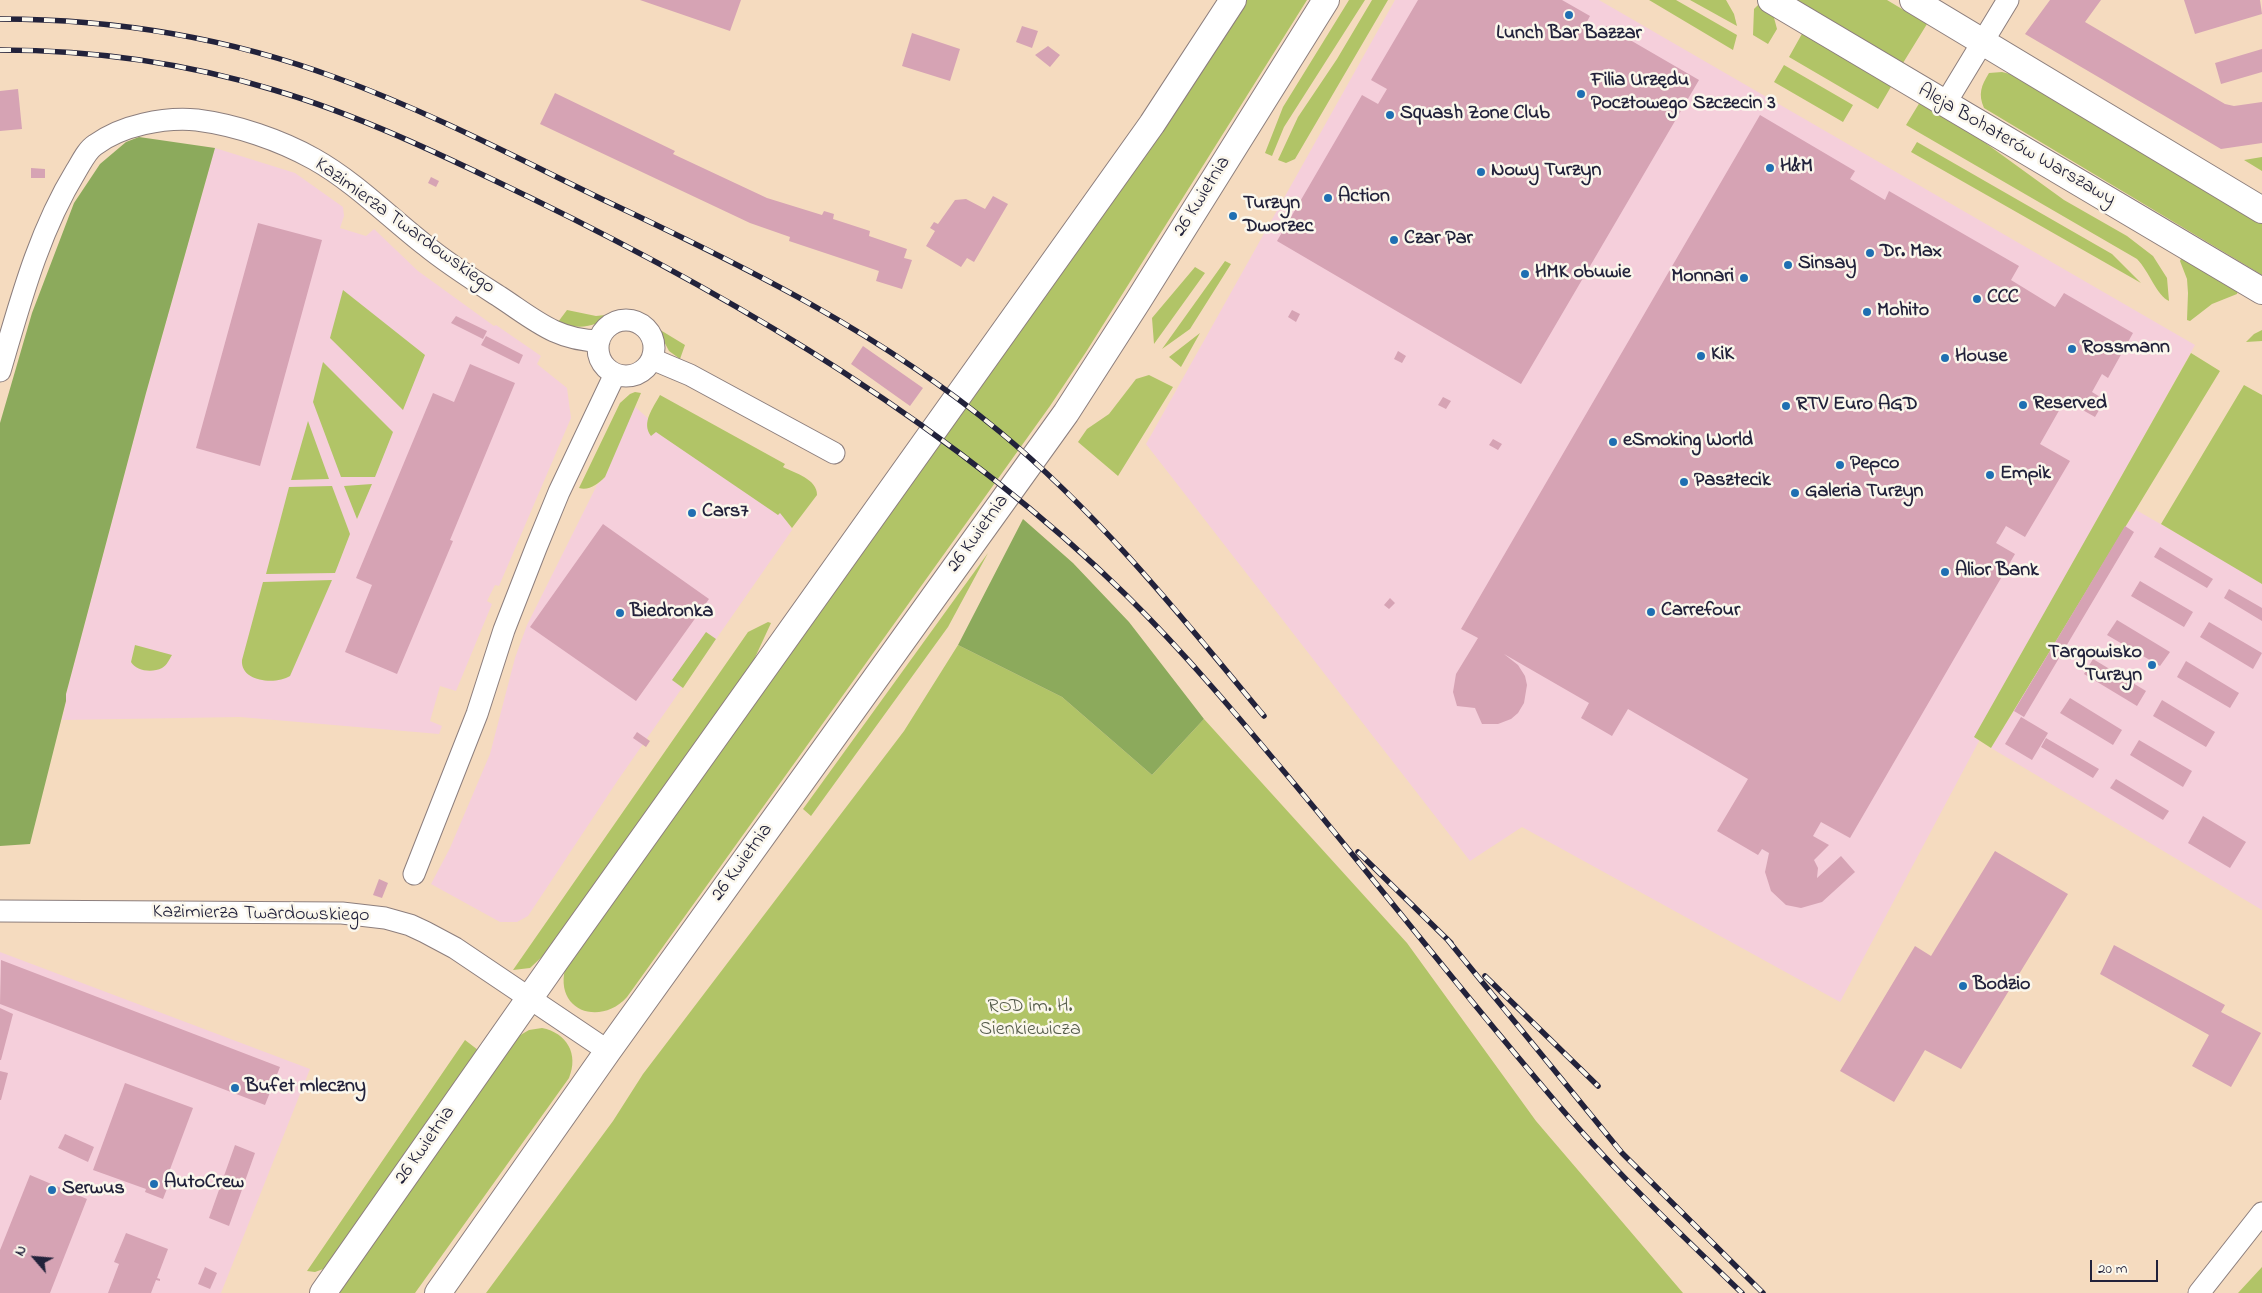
<!DOCTYPE html>
<meta charset="utf-8">
<style>
body{margin:0}
#map{position:relative;width:2262px;height:1293px;overflow:hidden;background:#f5dbbf;font-family:"Indie Flower",sans-serif}
canvas{display:block}
.north{position:absolute;left:10px;top:1233px;width:50px;height:50px;-webkit-text-stroke:4px #fbf7ec;paint-order:stroke;rotate:297deg;font-size:14px;font-weight:700;line-height:20px;text-align:center;color:#22223b}
.north::after{content:'';display:block;margin:auto;width:18px;height:22px;background:#22223b;clip-path:polygon(50% 0,100% 100%,50% 72%,0 100%)}
.scale{position:absolute;left:2090px;top:1260px;width:68px;height:22px;box-sizing:border-box;border:2px solid #22223b;border-top:0;padding-left:6px;font-size:15px;line-height:18px;white-space:nowrap;color:#22223b;-webkit-text-stroke:4px #fbf7ec;paint-order:stroke}
</style>
<div id="map">
<canvas width="2262" height="1293"></canvas>
<div class="north">N</div>
<div class="scale">20 m</div>
</div>
<script>
const c = document.querySelector('canvas').getContext('2d');
c.lineJoin = 'round';
function fillPath(path, color) { c.fillStyle = color; c.fill(path, 'evenodd'); }
function stroke(path, color, width, dash) { c.strokeStyle = color; c.lineWidth = width; c.lineCap = dash ? 'butt' : 'round'; c.setLineDash(dash || []); c.stroke(path); }
function drawText(font, color, halo, rows, align = 'center') {
  c.font = font + ' "Indie Flower",sans-serif'; c.lineWidth = 5; c.setLineDash([]); c.textBaseline = 'middle'; c.strokeStyle = halo; c.fillStyle = color; for (const [text, x, y, turn = 0] of rows) {
    c.save(); c.translate(x, y); c.rotate((+turn || 0) * Math.PI / 180); c.textAlign = isNaN(turn) ? turn : align; if (halo) c.strokeText(text, 0, 0); c.fillText(text, 0, 0); c.restore();
  }
}
const built = new Path2D(`
 M 1395,0 L 1599,0 L 2195,345 L 2092,529 L 1840,1002 L 1522,827 L 1470,861 L 1146,444 Z
 M 215,148 L 295,173 L 343,207 L 344,216 L 340,228 L 366,236 L 374,229 L 418,271 L 494,326 L 496,325 L 541,356 L 537,364 L 567,388 L 571,418 L 499,586 L 495,585 L 487,601 L 492,604 L 456,691 L 440,686 L 430,721 L 442,726 L 439,734 L 240,717 L 62,720 L 66,701 L 66,694 L 146,393 Z
 M 634,406 L 659,428 L 781,511 L 792,530 L 618,780 L 528,916 L 517,922 L 500,922 L 431,884 L 450,848 L 490,754 L 515,658 L 527,625 L 597,485 L 605,477 Z
 M 2136,510 L 2262,582 L 2262,910 L 1991,748 Z
 M 0,952 L 310,1069 L 221,1293 L 0,1293 Z`);
const green = new Path2D(`
 M 1247,0 L 1307,0 L 1086,352 L 1050,406 L 627,997 C 601,1026 555,1012 565,969 L 1191,86 Z
 M 1349,0 L 1365,0 L 1284,127 L 1272,156 L 1265,153 L 1283,107 Z
 M 1372,0 L 1388,0 L 1295,159 L 1286,163 L 1278,160 L 1298,117 L 1337,59 Z
 M 1649,0 L 1676,0 L 1737,35 L 1733,50 Z
 M 1690,0 L 1726,0 L 1734,14 L 1737,26 Z
 M 1796,0 L 1887,0 L 1927,24 L 1903,63 Z
 M 1758,5 L 1773,14 L 1777,29 L 1768,44 L 1753,35 L 1754,9 Z
 M 1803,32 L 1892,85 L 1878,109 L 1789,57 Z
 M 1784,65 L 1853,105 L 1843,122 L 1774,82 Z
 M 2002,72 L 2010,74 L 2262,224 L 2262,275 L 1984,108 C 1978,94 1981,86 1989,73 Z
 M 1920,102 L 1973,134 L 2064,200 L 2127,236 L 2153,256 L 2167,278 L 2169,301 C 2157,296 2149,271 2137,259 L 1906,125 Z
 M 1917,142 L 2112,254 L 2141,283 L 1911,152 Z
 M 2262,157 L 2262,171 L 2244,160 Z
 M 2182,257 L 2238,290 L 2237,294 L 2212,304 L 2190,321 L 2187,320 L 2188,293 L 2187,279 L 2180,261 Z
 M 1225,261 L 1231,264 L 1190,329 L 1162,349 Z
 M 1195,267 L 1205,273 L 1154,344 L 1152,318 Z
 M 343,290 L 425,355 L 403,410 L 330,338 Z
 M 567,310 L 596,316 L 616,314 C 594,325 583,332 558,322 Z
 M 657,328 L 685,345 L 680,359 L 669,351 Z
 M 2262,330 L 2262,341 L 2246,342 L 2254,334 Z
 M 1200,333 L 1181,367 L 1169,357 Z
 M 2191,353 L 2220,371 L 1991,748 L 1974,737 Z
 M 323,362 L 393,432 L 375,477 L 341,477 L 313,402 Z
 M 1149,375 L 1173,387 L 1118,476 L 1078,442 L 1087,429 L 1109,414 L 1136,379 Z
 M 2244,385 L 2262,395 L 2262,584 L 2161,524 Z
 M 635,392 L 641,393 L 605,477 C 598,484 589,491 579,488 L 620,403 L 630,394 Z
 M 660,395 L 785,464 L 783,467 C 795,473 817,479 817,495 L 792,528 L 780,513 L 778,515 L 656,432 L 651,436 C 641,423 653,408 660,395 Z
 M 308,421 L 329,479 L 291,480 Z
 M 372,484 L 357,519 L 344,486 Z
 M 332,486 L 350,534 L 335,573 L 266,574 L 289,487 Z
 M 988,553 L 948,627 L 811,816 L 803,809 Z
 M 332,580 L 290,676 C 276,685 240,682 242,660 L 263,582 Z
 M 768,622 L 771,623 L 752,664 L 546,953 L 530,968 L 513,970 L 748,632 Z
 M 706,632 L 716,639 L 683,688 L 672,680 Z
 M 135,645 L 172,655 C 169,660 167,665 162,668 C 152,673 136,671 131,662 Z
 M 958,645 L 1062,697 L 1152,775 L 1204,719 L 1407,943 L 1536,1121 L 1683,1293 L 486,1293 L 613,1121 L 643,1074 L 904,731 Z
 M 542,1028 C 567,1033 579,1054 569,1078 L 415,1293 L 337,1293 L 517,1037 L 529,1030 Z
 M 465,1040 L 478,1050 L 326,1268 L 315,1272 L 307,1271 Z
 M 2262,1267 L 2262,1293 L 2238,1293 Z`);
const forest = new Path2D(`
 M 139,137 L 215,148 L 146,393 L 66,694 L 66,701 L 30,844 L 0,846 L 0,423 L 32,313 L 74,203 L 100,164 L 126,142 Z
 M 1023,519 L 1073,563 L 1129,622 L 1204,719 L 1152,775 L 1062,697 L 958,645 Z`);
const building = new Path2D(`
 M 640,0 L 741,0 L 730,31 Z
 M 1418,0 L 1562,0 L 1590,16 L 1583,29 L 1598,37 L 1606,26 L 1699,80 L 1521,384 L 1277,241 L 1362,95 L 1378,104 L 1387,89 L 1371,80 Z
 M 2050,0 L 2101,0 L 2085,22 L 2225,104 L 2234,106 L 2262,102 L 2262,143 L 2221,149 L 2025,34 Z
 M 2184,0 L 2260,0 L 2262,14 L 2195,34 Z
 M 1022,26 L 1038,31 L 1032,48 L 1016,42 Z
 M 912,33 L 960,49 L 950,81 L 902,66 Z
 M 1048,46 L 1060,55 L 1050,67 L 1035,55 Z
 M 2262,49 L 2262,72 L 2221,84 L 2215,63 Z
 M 18,89 L 22,129 L 0,131 L 0,91 Z
 M 555,93 L 675,151 L 673,154 L 767,198 L 822,215 L 824,211 L 834,214 L 833,219 L 870,231 L 869,236 L 907,249 L 904,258 L 912,260 L 902,289 L 876,281 L 879,271 L 789,241 L 790,237 L 750,223 L 540,124 Z
 M 1760,115 L 1855,171 L 1850,179 L 1885,200 L 1889,191 L 2019,266 L 2011,280 L 2055,307 L 2064,293 L 2133,333 L 2108,378 L 2102,374 L 2092,392 L 2105,400 L 2095,417 L 2065,400 L 2040,444 L 2070,461 L 2025,537 L 2006,526 L 1996,543 L 2015,554 L 1850,838 L 1821,822 L 1813,836 L 1829,845 L 1814,860 L 1818,868 L 1817,878 L 1841,856 L 1855,872 L 1822,902 L 1801,908 L 1786,905 L 1771,891 L 1765,872 L 1769,853 L 1762,849 L 1758,855 L 1717,831 L 1748,779 L 1628,709 L 1612,736 L 1581,718 L 1589,703 L 1504,654 L 1518,665 L 1525,676 L 1527,685 L 1524,703 L 1518,713 L 1511,719 L 1498,724 L 1482,724 L 1475,708 L 1457,706 L 1453,692 L 1456,674 L 1478,638 L 1461,629 Z
 M 31,168 L 45,169 L 45,178 L 31,178 Z
 M 431,177 L 439,181 L 436,187 L 428,183 Z
 M 993,196 L 1008,204 L 974,262 L 967,258 L 961,267 L 926,246 L 935,231 L 930,228 L 934,222 L 938,224 L 955,200 L 966,199 L 985,209 Z
 M 258,223 L 322,240 L 260,466 L 196,448 Z
 M 1292,310 L 1300,314 L 1296,322 L 1288,317 Z
 M 456,316 L 487,331 L 483,339 L 451,323 Z
 M 486,336 L 523,355 L 519,364 L 481,345 Z
 M 863,346 L 923,388 L 910,406 L 851,364 Z
 M 1398,351 L 1406,356 L 1402,363 L 1394,359 Z
 M 470,364 L 515,383 L 450,540 L 453,541 L 397,674 L 345,652 L 372,585 L 356,578 L 433,393 L 454,402 Z
 M 1443,397 L 1451,401 L 1446,409 L 1438,405 Z
 M 1493,439 L 1502,444 L 1498,450 L 1489,445 Z
 M 603,524 L 709,599 L 636,701 L 530,627 Z
 M 2125,526 L 2134,532 L 2024,717 L 2014,711 Z
 M 2160,547 L 2213,579 L 2207,588 L 2154,557 Z
 M 2140,581 L 2193,612 L 2184,627 L 2131,596 Z
 M 2229,589 L 2262,608 L 2262,621 L 2224,598 Z
 M 1390,598 L 1395,603 L 1389,609 L 1384,605 Z
 M 2117,620 L 2170,652 L 2160,666 L 2107,635 Z
 M 2209,622 L 2262,653 L 2253,669 L 2200,637 Z
 M 2093,659 L 2146,691 L 2137,706 L 2084,674 Z
 M 2186,661 L 2239,693 L 2230,708 L 2177,677 Z
 M 2070,698 L 2122,730 L 2113,745 L 2060,713 Z
 M 2162,700 L 2215,732 L 2206,747 L 2153,716 Z
 M 2021,717 L 2048,733 L 2032,760 L 2005,744 Z
 M 637,732 L 650,741 L 646,747 L 633,738 Z
 M 2046,738 L 2099,769 L 2093,778 L 2041,747 Z
 M 2139,740 L 2192,771 L 2183,787 L 2130,755 Z
 M 2116,779 L 2169,811 L 2163,820 L 2110,788 Z
 M 2203,816 L 2246,842 L 2230,868 L 2188,843 Z
 M 1995,851 L 2068,894 L 1961,1069 L 1925,1050 L 1894,1102 L 1840,1071 L 1915,946 L 1931,956 Z
 M 379,879 L 388,883 L 382,898 L 373,895 Z
 M 2114,945 L 2225,1005 L 2221,1012 L 2261,1033 L 2231,1087 L 2192,1066 L 2209,1035 L 2100,974 Z
 M 1,960 L 280,1067 L 265,1105 L 0,1004 Z
 M 0,1008 L 13,1014 L 1,1060 L 0,1060 Z
 M 0,1071 L 8,1073 L 1,1100 L 0,1100 Z
 M 125,1083 L 193,1108 L 166,1180 L 170,1181 L 163,1199 L 145,1192 L 146,1189 L 93,1170 Z
 M 65,1134 L 94,1147 L 88,1162 L 58,1148 Z
 M 235,1145 L 255,1153 L 229,1226 L 209,1218 Z
 M 30,1175 L 87,1199 L 50,1293 L 0,1293 L 0,1250 Z
 M 126,1233 L 168,1249 L 157,1278 L 160,1279 L 160,1281 L 156,1280 L 151,1293 L 108,1293 L 119,1264 L 114,1262 Z
 M 205,1267 L 217,1273 L 210,1289 L 198,1284 Z`);
const minor = new Path2D(`
 M 1945,104 L 2008,0
 M598 348a28 28 0 1 1 56 0a28 28 0 1 1-56 0Z
 M 652,359 L 690,375 L 834,453
 M 0,371 C 20,303 38,233 76,171 C 81,163 87,150 95,145 C 122,125 164,117 197,120 C 236,125 280,140 314,159 C 355,182 389,217 425,245 C 448,264 475,281 500,297 C 535,320 556,340 599,341
 M 414,874 L 477,714 L 504,630 L 536,548 L 559,492 L 615,374
 M 0,911 L 342,913 L 385,918 L 410,925 L 425,932 L 455,948 L 608,1051
 M 2199,1293 L 2262,1213`);
const tertiary = new Path2D(`
 M 1771,0 L 2262,291
 M 1913,0 L 2262,210
 M 323,1293 L 557,959 L 1152,124 L 1233,0
 M 438,1293 L 608,1051 L 1066,413 L 1138,301 L 1326,0`);
const rail = new Path2D(`
 M 0,19 C 114,19 229,38 337,78 C 430,112 519,159 608,202 C 746,267 882,334 1000,432 C 1100,515 1181,616 1264,716
 M 0,50 C 92,50 186,63 274,90 C 362,116 446,157 529,197 C 744,302 954,427 1126,595 C 1195,663 1255,737 1317,811 C 1394,905 1470,1001 1549,1094 C 1608,1165 1675,1229 1742,1293
 M 1358,852 L 1451,943
 M 1447,939 L 1622,1153 L 1763,1293
 M 1485,976 L 1598,1086`);
const markers = [
 [1569,15,5,"#1f6fb2"],
 [1581,94,5,"#1f6fb2"],
 [1390,115,5,"#1f6fb2"],
 [1770,168,5,"#1f6fb2"],
 [1481,172,5,"#1f6fb2"],
 [1328,198,5,"#1f6fb2"],
 [1233,216,5,"#1f6fb2"],
 [1394,240,5,"#1f6fb2"],
 [1870,253,5,"#1f6fb2"],
 [1788,265,5,"#1f6fb2"],
 [1525,274,5,"#1f6fb2"],
 [1744,278,5,"#1f6fb2"],
 [1977,299,5,"#1f6fb2"],
 [1867,312,5,"#1f6fb2"],
 [2072,349,5,"#1f6fb2"],
 [1701,356,5,"#1f6fb2"],
 [1945,358,5,"#1f6fb2"],
 [2023,405,5,"#1f6fb2"],
 [1786,406,5,"#1f6fb2"],
 [1613,442,5,"#1f6fb2"],
 [1840,465,5,"#1f6fb2"],
 [1990,475,5,"#1f6fb2"],
 [1684,482,5,"#1f6fb2"],
 [1795,493,5,"#1f6fb2"],
 [692,513,5,"#1f6fb2"],
 [1945,572,5,"#1f6fb2"],
 [1651,612,5,"#1f6fb2"],
 [620,613,5,"#1f6fb2"],
 [2152,665,5,"#1f6fb2"],
 [1963,986,5,"#1f6fb2"],
 [235,1088,5,"#1f6fb2"],
 [154,1184,5,"#1f6fb2"],
 [52,1190,5,"#1f6fb2"]
];
const poiNames = [
 ["Lunch Bar Bazzar",1569,35,"center"],
 ["Filia Urzędu",1591,82],
 ["Pocztowego Szczecin 3",1591,105],
 ["Squash Zone Club",1400,115],
 ["H&M",1780,168],
 ["Nowy Turzyn",1491,172],
 ["Action",1338,198],
 ["Turzyn",1243,205],
 ["Dworzec",1243,228],
 ["Czar Par",1404,240],
 ["Dr. Max",1880,253],
 ["Sinsay",1798,265],
 ["HMK obuwie",1535,274],
 ["Monnari",1734,278,"right"],
 ["CCC",1987,299],
 ["Mohito",1877,312],
 ["Rossmann",2082,349],
 ["KiK",1711,356],
 ["House",1955,358],
 ["Reserved",2033,405],
 ["RTV Euro AGD",1796,406],
 ["eSmoking World",1623,442],
 ["Pepco",1850,465],
 ["Empik",2000,475],
 ["Pasztecik",1694,482],
 ["Galeria Turzyn",1805,493],
 ["Cars7",702,513],
 ["Alior Bank",1955,572],
 ["Carrefour",1661,612],
 ["Biedronka",630,613],
 ["Targowisko",2142,654,"right"],
 ["Turzyn",2142,677,"right"],
 ["Bodzio",1973,986],
 ["Bufet mleczny",245,1088],
 ["AutoCrew",164,1184],
 ["Serwus",62,1190]
];
const streetNames = [
 ["Aleja Bohaterów Warszawy",2016,146,30],
 ["26 Kwietnia",1203,197,-58],
 ["Kazimierza Twardowskiego",404,227,36],
 ["26 Kwietnia",979,534,-54],
 ["26 Kwietnia",743,863,-54],
 ["Kazimierza Twardowskiego",261,915,1],
 ["26 Kwietnia",426,1146,-55]
];
const parkNames = [
 ["ROD im. H.",1030,1008],
 ["Sienkiewicza",1030,1031]
];
fillPath(built, '#f5cfdb');
fillPath(green, '#b1c467');
fillPath(forest, '#8caa5c');
fillPath(building, '#d6a3b4');
stroke(minor, '#8c7e7d', 23);
stroke(tertiary, '#8c7e7d', 28);
stroke(minor, '#fff', 21);
stroke(tertiary, '#fff', 26);
stroke(rail, '#22223b', 5.5);
stroke(rail, '#fbf7ec', 4, [11]);
for (const [x, y, r, color] of markers) { const dot = new Path2D(); dot.arc(x, y, r, 0, 2 * Math.PI); c.fillStyle = color; c.fill(dot); stroke(dot, '#fbf7ec', 2); }
drawText('bold 20px', '#22223b', '#fbf7ec', poiNames, 'left');
drawText('20px', '#22223b', '#fbf7ec', streetNames);
drawText('20px', '#545b4a', '#fbf7ec', parkNames);
</script>
